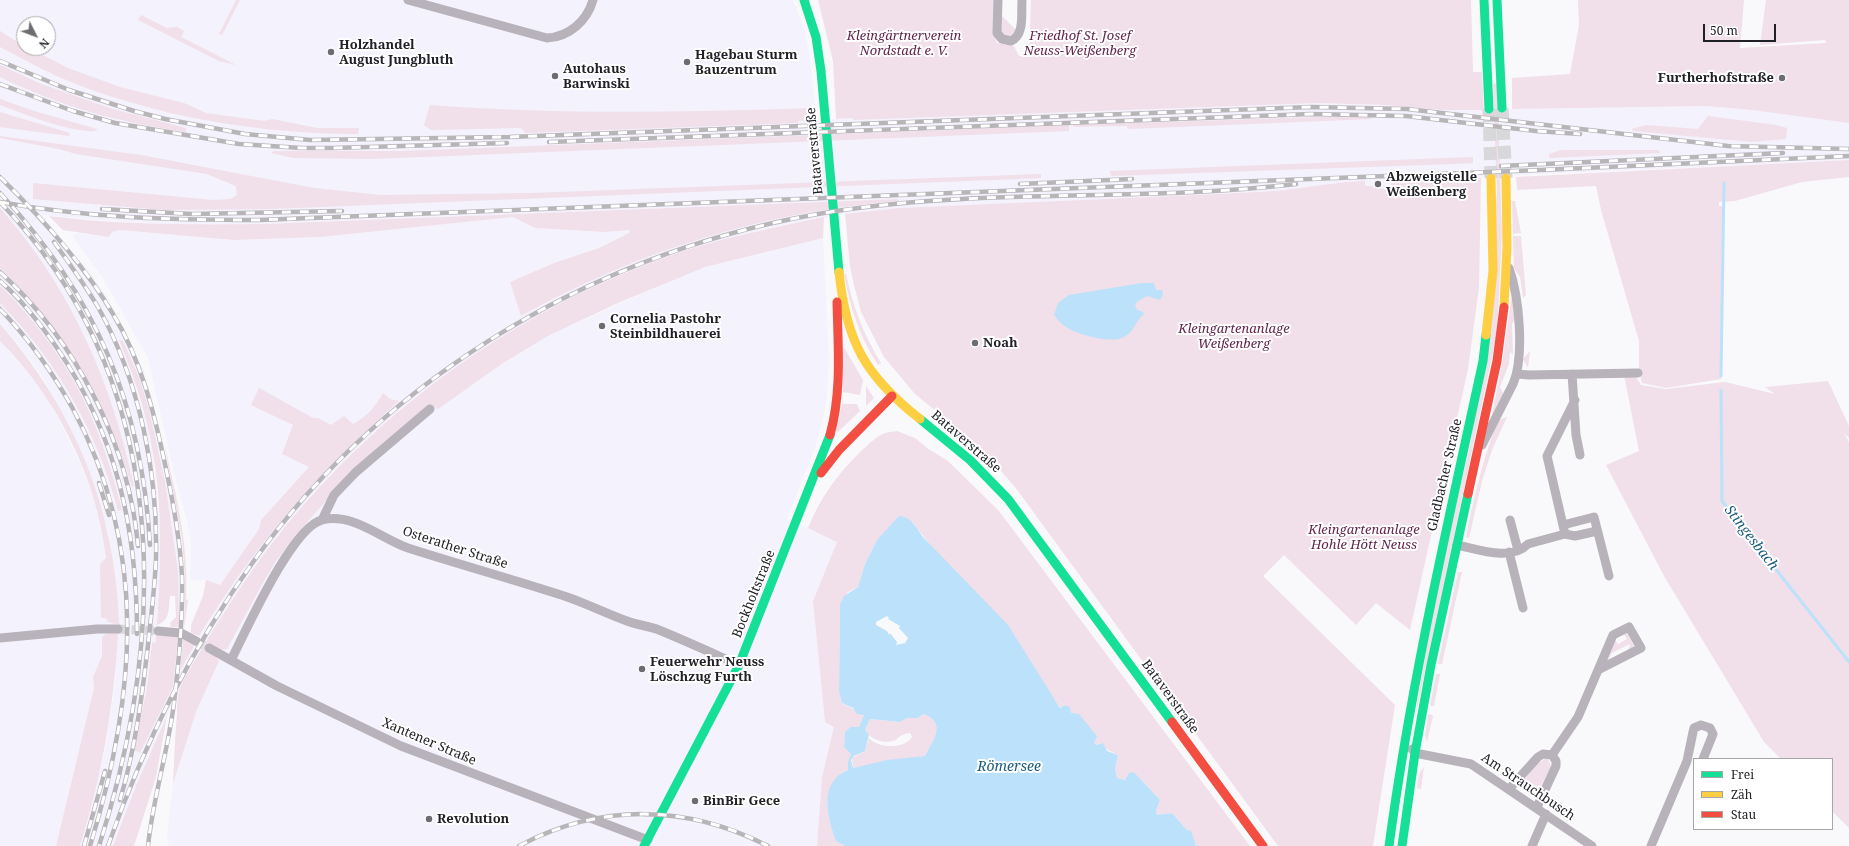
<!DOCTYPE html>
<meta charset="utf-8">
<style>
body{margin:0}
#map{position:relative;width:1849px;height:846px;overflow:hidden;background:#f9f9fb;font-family:"Noto Serif",serif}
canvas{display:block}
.legend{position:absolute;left:1693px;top:758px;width:140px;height:72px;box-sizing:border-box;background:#fff;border:1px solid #a6a6a9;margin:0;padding:5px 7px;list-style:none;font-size:12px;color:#202027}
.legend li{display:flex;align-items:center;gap:8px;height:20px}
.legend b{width:20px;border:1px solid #a6a6a9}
.north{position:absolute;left:16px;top:16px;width:40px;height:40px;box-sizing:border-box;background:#fff;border:1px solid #a6a6a9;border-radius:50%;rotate:132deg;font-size:11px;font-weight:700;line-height:16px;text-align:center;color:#202027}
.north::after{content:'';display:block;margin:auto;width:14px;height:18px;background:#6c6c71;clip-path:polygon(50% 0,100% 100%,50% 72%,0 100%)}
.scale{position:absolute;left:1703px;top:24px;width:73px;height:18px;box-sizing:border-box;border:2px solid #202027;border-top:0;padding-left:5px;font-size:12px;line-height:14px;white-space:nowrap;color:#202027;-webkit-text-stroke:3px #fff;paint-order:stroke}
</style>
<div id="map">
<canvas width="1849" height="846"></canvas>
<ul class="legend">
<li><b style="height:5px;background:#16e098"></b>Frei</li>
<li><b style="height:5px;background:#ffcf43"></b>Zäh</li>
<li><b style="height:5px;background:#f24e42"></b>Stau</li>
</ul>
<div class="north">N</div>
<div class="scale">50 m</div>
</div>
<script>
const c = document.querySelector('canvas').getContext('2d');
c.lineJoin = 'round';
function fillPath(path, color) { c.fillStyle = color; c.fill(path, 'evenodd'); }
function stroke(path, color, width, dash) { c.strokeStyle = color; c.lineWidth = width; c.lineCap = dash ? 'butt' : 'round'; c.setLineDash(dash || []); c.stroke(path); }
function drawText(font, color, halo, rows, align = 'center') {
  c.font = font + ' "Noto Serif",serif'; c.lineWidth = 4; c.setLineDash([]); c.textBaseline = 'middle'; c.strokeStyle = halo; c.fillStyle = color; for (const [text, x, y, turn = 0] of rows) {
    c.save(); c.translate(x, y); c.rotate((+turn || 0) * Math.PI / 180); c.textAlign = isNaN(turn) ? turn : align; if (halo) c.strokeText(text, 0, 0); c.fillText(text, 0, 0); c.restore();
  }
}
const built = new Path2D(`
 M 0,0 L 793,0 L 805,31 L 809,53 L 817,120 L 852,118 L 854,120 L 1318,103 L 1386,105 L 1463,110 L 1706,106 L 1752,110 L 1849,123 L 1849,160 L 1391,181 L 1391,186 L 1380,190 L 1365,186 L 1303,187 L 1275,191 L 1219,194 L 899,208 L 845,214 L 764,229 L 685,251 L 640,268 L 592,289 L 491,344 L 449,373 L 404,407 L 360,446 L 311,497 L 257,563 L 230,604 L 184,681 L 164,723 L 113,846 L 80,846 L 89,818 L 107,741 L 116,675 L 103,638 L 102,656 L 93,677 L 94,688 L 56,846 L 0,846 L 0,341 L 32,378 L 49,401 L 67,436 L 81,465 L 94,500 L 104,536 L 106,558 L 101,618 L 106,618 L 118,625 L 115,575 L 109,533 L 73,433 L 45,381 L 19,345 L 0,324 ZM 24,24 L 48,24 L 48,48 L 24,48 ZM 898,199 L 898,201 L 821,210 L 762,221 L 680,244 L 588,281 L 521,316 L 510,282 L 554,263 L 599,248 L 629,233 L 630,230 L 604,232 L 535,228 L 513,217 L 320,237 L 234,240 L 120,230 L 112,232 L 109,237 L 75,233 L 73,237 L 103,278 L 148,358 L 174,473 L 187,521 L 191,545 L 190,580 L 206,580 L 220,585 L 259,529 L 261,520 L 309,467 L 353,424 L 363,419 L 374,409 L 383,393 L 390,399 L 398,402 L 353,441 L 303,493 L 249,560 L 221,599 L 180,669 L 184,629 L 185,577 L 182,539 L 154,406 L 143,369 L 108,299 L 92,275 L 42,215 L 126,222 L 196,225 L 265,224 ZM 119,341 L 139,377 L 149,409 L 165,481 L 178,570 L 178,637 L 156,719 L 140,753 L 134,750 L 147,688 L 152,643 L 156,642 L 161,551 L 160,521 L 152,448 L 147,424 L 129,366 Z
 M 823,238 L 829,361 L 826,405 L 816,445 L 787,519 L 837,541 L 813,601 L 825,722 L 834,727 L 822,777 L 817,846 L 169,846 L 167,837 L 173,784 L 196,712 L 219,661 L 215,656 L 206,652 L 260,588 L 276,561 L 296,535 L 333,493 L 387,441 L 432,405 L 456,396 L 503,363 L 548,336 L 672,280 L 705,267 Z`);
const green = new Path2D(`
 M 236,0 L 240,0 L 222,35 L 219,34 Z
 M 818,0 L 995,0 L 994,34 L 997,43 L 1014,46 L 1019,56 L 1029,57 L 1031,0 L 1471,0 L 1473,72 L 1482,72 L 1484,110 L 1442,110 L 1386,105 L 1318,103 L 854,120 L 852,118 L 836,119 L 833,61 Z
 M 1578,0 L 1744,0 L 1740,48 L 1826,43 L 1825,40 L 1760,45 L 1766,0 L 1849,0 L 1849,123 L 1752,110 L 1706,106 L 1512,109 L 1512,78 L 1570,74 L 1579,25 Z
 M 1000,14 L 1016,30 L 1016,32 L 1008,38 L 1000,33 Z
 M 141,15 L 167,28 L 177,27 L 184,31 L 181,37 L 236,65 L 219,61 L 138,20 Z
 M 0,31 L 24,46 L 24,48 L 29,48 L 68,68 L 120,87 L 184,103 L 206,113 L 264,121 L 272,119 L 317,128 L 359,128 L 358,134 C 260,134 150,116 59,77 C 39,68 20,57 0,47 Z
 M 0,65 L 41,84 L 113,109 L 186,128 L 186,132 C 117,122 62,107 0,77 Z
 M 1497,83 L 1502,234 L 1497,333 L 1413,728 L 1437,587 L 1471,441 L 1497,194 L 1493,84 Z
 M 0,99 L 34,111 L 97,129 L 96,131 C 71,133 24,114 0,105 Z
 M 430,105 C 558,115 687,112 816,108 L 816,120 L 798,121 L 798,123 L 526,133 L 521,128 L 431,130 L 424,125 Z
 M 0,112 L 70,133 L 69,136 L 0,127 Z
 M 1349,116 L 1369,116 L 1372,119 L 1129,129 L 1126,126 L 1073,127 L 1073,125 Z
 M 1708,116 L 1776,125 L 1787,128 L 1786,139 L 1752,142 L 1633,131 L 1632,129 L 1646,125 L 1698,129 Z
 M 1069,125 L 1069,131 L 373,159 L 293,158 L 271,153 L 274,151 L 403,151 Z
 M 0,136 L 141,155 L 314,188 L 381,195 L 532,193 L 1041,174 L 1041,178 L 271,209 L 164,210 L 33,199 L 33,183 L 213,200 L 231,199 L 237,195 L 236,186 L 207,174 L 76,154 L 59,149 L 0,138 Z
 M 1561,150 L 1659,150 L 1660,153 L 1549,158 L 1549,154 Z
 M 1473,157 L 1473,163 L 1453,164 L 1111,176 L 1110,171 Z
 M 1849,160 L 1849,177 L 1802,182 L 1735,201 L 1719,202 L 1719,206 L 1723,206 L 1721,379 L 1666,388 L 1642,383 L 1639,371 L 1639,341 L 1601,210 L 1596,186 L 1517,190 L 1516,177 Z
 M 1481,178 L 1479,288 L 1468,369 L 1410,630 L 1376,603 L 1356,625 L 1284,555 L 1263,576 L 1395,705 L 1373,846 L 1278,846 L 1015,487 L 980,447 L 915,394 L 884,357 L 861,312 L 855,289 L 850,267 L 845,214 L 899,208 L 1219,194 L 1275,191 L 1347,182 L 1365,181 L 1365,186 L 1372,186 L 1373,188 L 1386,189 L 1386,187 L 1391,186 L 1391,181 Z
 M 898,199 L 899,201 C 763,212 640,250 521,316 L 510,282 L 554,263 L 599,248 L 629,233 L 630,230 L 604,232 L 535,228 L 513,217 L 320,237 L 234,240 L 120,230 L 112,232 L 109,237 L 63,230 L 49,216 C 121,225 193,225 265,224 Z
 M 1512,201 L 1515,201 L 1521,233 L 1513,234 Z
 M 0,208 C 72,290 111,381 134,486 L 132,487 C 106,399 67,332 0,268 Z
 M 824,217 L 823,238 L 705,267 L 618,303 L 548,336 L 503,363 L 438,409 L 432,405 L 354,469 L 296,535 L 276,561 L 260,588 L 227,649 L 207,651 L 215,656 L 219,661 L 196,712 L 173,784 C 174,760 175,737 177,714 C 177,707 177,698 179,691 C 182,681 189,671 194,662 C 210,635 226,609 243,584 C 348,429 507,310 684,251 C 730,236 777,227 824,217 Z
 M 1513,236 L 1521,236 L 1526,295 L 1523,298 L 1520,277 L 1514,268 Z
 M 844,274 L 846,274 C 853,306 863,334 881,363 L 878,365 C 859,336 850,307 844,274 Z
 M 0,286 C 13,297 24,311 35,324 C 83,384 103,437 122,510 L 118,511 C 98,433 57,361 0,303 Z
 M 1512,293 L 1515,319 L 1512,324 L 1513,354 L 1510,352 L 1509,364 L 1500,387 L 1504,395 L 1490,424 L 1502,365 Z
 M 0,324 C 75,410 116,511 119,625 L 108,622 L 106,618 L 101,618 L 100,564 L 106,558 C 97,478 57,398 0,341 Z
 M 119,340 L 123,341 L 139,377 L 149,409 L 165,481 L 178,570 L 179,627 L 171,627 L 170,623 L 176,617 L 175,596 L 170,596 C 168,609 171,620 157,625 C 161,566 163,506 152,448 C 146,411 133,375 119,340 Z
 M 843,348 L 845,349 L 863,380 L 860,395 L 843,392 Z
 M 1530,351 L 1528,368 L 1523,359 Z
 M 1634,374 L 1641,385 L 1666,389 L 1725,382 L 1775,394 L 1765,387 L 1828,381 L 1849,426 L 1849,438 L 1844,433 L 1849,442 L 1849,828 L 1832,811 L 1832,759 L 1781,759 L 1764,742 L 1664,576 L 1606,465 L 1639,451 L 1624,375 Z
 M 866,386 L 874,398 L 866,406 Z
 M 259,388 L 313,418 L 318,418 L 331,425 L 344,416 L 353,424 C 368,416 375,407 383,393 L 390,399 L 399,401 C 318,473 255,544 199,636 L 191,633 L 191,625 L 203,596 L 206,580 L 220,585 L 259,529 L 261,520 L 309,467 L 282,454 L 293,425 L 251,405 Z
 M 842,404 L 857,404 L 860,411 L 838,432 L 836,431 Z
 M 1507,417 L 1492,450 L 1482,481 L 1469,538 L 1466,537 C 1474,497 1483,458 1498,420 Z
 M 897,431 L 915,438 L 927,448 L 948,461 L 999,511 L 1250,846 L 1196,846 L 1187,830 L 1172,813 L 1157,815 L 1156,811 L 1160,800 L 1134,772 L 1125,780 L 1117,778 L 1115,768 L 1118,755 L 1094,743 L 1065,705 L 1061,708 L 912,522 L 877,540 L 865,564 L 858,587 L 848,592 L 840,604 L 839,692 L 842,703 L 864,715 L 859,727 L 845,732 L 844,747 L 852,754 L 848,762 L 848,770 C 842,772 840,775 836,780 C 821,799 829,820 836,841 L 845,846 L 817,846 L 822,777 L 834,727 L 825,722 L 813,601 L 837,542 L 808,528 C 820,498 837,475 860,452 C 868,445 875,437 885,433 C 888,432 893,432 897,431 Z
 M 164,443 C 176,494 189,546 186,599 L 188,600 L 184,629 L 185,577 L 182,539 Z
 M 1458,572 L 1462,572 L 1442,664 L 1438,664 Z
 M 118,633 C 114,706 102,776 80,846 L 56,846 L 94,688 L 93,677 L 102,656 L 102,637 L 106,634 Z
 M 1627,633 L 1634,646 L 1628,652 L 1630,644 L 1612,653 L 1607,662 L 1605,659 L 1614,639 L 1618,644 L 1627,639 L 1624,634 Z
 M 156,634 L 178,637 L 173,686 L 140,753 L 134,750 L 147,688 L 152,643 L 156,642 Z
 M 183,639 L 195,644 L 180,671 Z
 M 1436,674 L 1440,674 L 1434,706 L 1430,706 Z
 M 923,714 C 948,723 932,741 925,756 L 853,768 L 852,758 L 865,751 L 869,738 C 877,748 904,750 912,737 L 910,733 C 905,733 899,736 896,740 C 884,744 872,741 865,730 L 870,719 L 900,722 L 907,718 L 918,718 Z
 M 1430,714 L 1433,716 L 1427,742 L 1425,736 L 1428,715 Z
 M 167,716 L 156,777 L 134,846 L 113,846 L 136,786 Z
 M 1545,759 L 1548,759 L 1551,767 L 1535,797 L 1519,786 L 1537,764 Z
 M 1424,767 L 1421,789 L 1417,788 L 1419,774 Z`);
const water = new Path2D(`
 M 1142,283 L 1154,283 L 1156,290 L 1162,290 L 1163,295 L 1160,300 L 1147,296 L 1137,302 L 1135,305 L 1137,310 L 1143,312 L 1144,314 C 1136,320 1134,332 1124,337 C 1112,344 1079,335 1068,328 C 1062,325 1058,320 1054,315 L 1058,303 L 1069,295 Z
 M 899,516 C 911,516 917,529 923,537 L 1008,625 L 1060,708 L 1065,705 L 1070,707 L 1071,713 L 1079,714 L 1097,736 L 1094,743 L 1097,745 L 1103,743 L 1107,751 L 1118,755 L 1115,768 L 1117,778 L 1125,780 L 1129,773 L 1134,772 L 1160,800 L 1156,811 L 1157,815 L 1172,813 L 1187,830 L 1191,831 L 1196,846 L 845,846 L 836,841 C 827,817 818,782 848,770 L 848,762 L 851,754 L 844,747 L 845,732 L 851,727 L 859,727 L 864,715 L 857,714 L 853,708 L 842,703 L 839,692 L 840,604 L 844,596 L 858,587 L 865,564 L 877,540 ZM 887,616 L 889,618 L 888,619 L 900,626 L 899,628 L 908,638 L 905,643 L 896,645 L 897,642 L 890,633 L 889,635 L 887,631 L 876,625 L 876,622 ZM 923,714 C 948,723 932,741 925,756 L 887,760 L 853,768 L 851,760 L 854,756 L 865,751 L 869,735 L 865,730 L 870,719 L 900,722 L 907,718 L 918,718 Z`);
const stream = new Path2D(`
 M 1721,376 L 1724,183
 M 1721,390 L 1722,501 L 1849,662`);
const streetTunnel = new Path2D(`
 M 118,629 L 158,631
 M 196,641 L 209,648`);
const secondaryTunnel = new Path2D(`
 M 1502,108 L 1506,178
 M 1489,109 L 1491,178`);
const street = new Path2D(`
 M 408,0 L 547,38 C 569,37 587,21 593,0
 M 998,0 L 997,33 L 1002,39 L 1011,41 C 1025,35 1021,13 1022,0
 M 1518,374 L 1529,375 L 1638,373
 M 1572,374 L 1576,435 L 1580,455
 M 1482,445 L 1513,384 C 1525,356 1519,296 1509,268
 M 322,520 L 334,495 L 356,472 L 430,409
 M 1510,520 L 1518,550
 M 1563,525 L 1594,517 L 1609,576
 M 1565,534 L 1547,456 L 1575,400
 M 1457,545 C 1477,549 1511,562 1528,544 L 1565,534 L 1575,536 L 1597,531
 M 1509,552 L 1523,608
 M 158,631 L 181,633 L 196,641
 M 0,638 L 97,629 L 118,629
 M 209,648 L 277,686 L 401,746 L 648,840
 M 231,660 C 246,631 292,527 322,520 C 352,512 382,539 408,548 C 458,564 508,578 558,594 C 582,601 604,613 627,621 C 637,625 649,626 659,630 C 686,641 712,653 739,665
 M 1412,749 L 1415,753 L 1471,764 L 1592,846
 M 1552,755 L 1578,717 L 1613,635 L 1629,627 L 1641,648 L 1598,670
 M 1509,789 L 1538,757 L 1543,754 L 1552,755 L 1556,761 L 1556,766 L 1537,807
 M 1532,846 L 1546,814
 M 1651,846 L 1687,761 L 1693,732 L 1694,728 L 1701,725 L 1710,728 L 1713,734 L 1703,759`);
const fast = new Path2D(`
 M 804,0 L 816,37 L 821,71 L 839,272
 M 1484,0 L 1489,109
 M 1497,0 L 1502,108
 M 920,419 L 970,460 L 1008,499 L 1172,722
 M 644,846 L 739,665 L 830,435
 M 1389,846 C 1411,682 1448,522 1483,361 L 1486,335
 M 1402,846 L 1415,753 L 1431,665 L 1468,494`);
const slow = new Path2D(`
 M 839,272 C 846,341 865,376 920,419
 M 1504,307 L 1507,247 L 1506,178
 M 1486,335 L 1493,271 L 1491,178`);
const jam = new Path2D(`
 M 830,435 C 842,392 838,347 837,302
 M 821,473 L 839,450 L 892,396
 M 1468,494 L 1497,361 L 1504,307
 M 1172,722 L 1263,846`);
const rail = new Path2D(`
 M 0,61 L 69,90 L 134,111 L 165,119 L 245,134 L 310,140 L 509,137 L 1311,107 L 1407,109 L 1728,146 L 1849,149
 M 0,84 L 73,111 L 115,123 L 239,144 L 301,148 L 333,148 L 507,143
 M 549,142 L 1311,114 L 1406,116 L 1536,131 L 1580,134
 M 1501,166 L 1783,153
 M 0,177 C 42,218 83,263 113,314 C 141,360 154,412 165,464 C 173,501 180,538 182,576 C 183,618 179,661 174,703 C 168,751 153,798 148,846
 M 1020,184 L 1132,179
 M 0,193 C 96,296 142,405 150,545
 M 0,202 C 86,218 172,220 259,220 L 1541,170 L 1849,156
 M 0,202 C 171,380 170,624 99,846
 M 102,209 L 192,214 L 342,211
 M 54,242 C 69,263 85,285 98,307 C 140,382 158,473 156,558 C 155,587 151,616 148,645 C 142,697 135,750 120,800
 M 0,272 C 76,341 129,444 138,546
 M 0,281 C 22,300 41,325 57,348 C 117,436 137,529 137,634
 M 0,309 C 29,339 53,373 73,409 C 149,551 136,697 90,846
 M 99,483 L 109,515
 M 84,846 L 105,771
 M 108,846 C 143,746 191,649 253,562 C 390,371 604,247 836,211 C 988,188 1143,202 1296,184
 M 519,846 C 600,803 687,804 768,846`);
const markers = [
 [331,52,4,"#6c6c71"],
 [687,62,4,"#6c6c71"],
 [555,76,4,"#6c6c71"],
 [1782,78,4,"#6c6c71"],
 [1378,184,4,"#6c6c71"],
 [602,326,4,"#6c6c71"],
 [975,343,4,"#6c6c71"],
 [642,669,4,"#6c6c71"],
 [695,801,4,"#6c6c71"],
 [429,819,4,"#6c6c71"]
];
const parkNames = [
 ["Kleingärtnerverein",904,36],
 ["Nordstadt e. V.",904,51],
 ["Friedhof St. Josef",1080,36],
 ["Neuss-Weißenberg",1080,51],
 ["Kleingartenanlage",1234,329],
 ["Weißenberg",1234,344],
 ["Kleingartenanlage",1364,530],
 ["Hohle Hött Neuss",1364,545]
];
const poiNames = [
 ["Holzhandel",339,45],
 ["August Jungbluth",339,60],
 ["Hagebau Sturm",695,55],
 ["Bauzentrum",695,70],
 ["Autohaus",563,69],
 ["Barwinski",563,84],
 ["Furtherhofstraße",1774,78,"right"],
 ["Abzweigstelle",1386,177],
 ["Weißenberg",1386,192],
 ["Cornelia Pastohr",610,319],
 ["Steinbildhauerei",610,334],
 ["Noah",983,343],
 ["Feuerwehr Neuss",650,662],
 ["Löschzug Furth",650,677],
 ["BinBir Gece",703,801],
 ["Revolution",437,819]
];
const streetNames = [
 ["Bataverstraße",815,151,-95],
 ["Bataverstraße",966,442,41],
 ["Gladbacher Straße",1445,475,-77],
 ["Osterather Straße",455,548,18],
 ["Bockholtstraße",754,594,-68],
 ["Bataverstraße",1170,697,54],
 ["Xantener Straße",429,742,23],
 ["Am Strauchbusch",1528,787,34]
];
const waterNames = [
 ["Stingesbach",1751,538,52],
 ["Römersee",1009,767]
];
fillPath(built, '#f3f2fd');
fillPath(green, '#f1dfe9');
fillPath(water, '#bbe2fa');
stroke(stream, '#bbe2fa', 3);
stroke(streetTunnel, '#d8d8db', 9, [9, 4.5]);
stroke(secondaryTunnel, '#d8d8db', 13, [13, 6]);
stroke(street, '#b8b2ba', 9);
stroke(fast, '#16e098', 9);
stroke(slow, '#ffcf43', 9);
stroke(jam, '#f24e42', 9);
stroke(rail, '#b8b5b9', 4.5);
stroke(rail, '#fff', 3, [9]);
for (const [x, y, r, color] of markers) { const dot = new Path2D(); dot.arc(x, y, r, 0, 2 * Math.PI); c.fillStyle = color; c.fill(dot); stroke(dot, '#fff', 1.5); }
drawText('italic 13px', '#62234b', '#fff', parkNames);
drawText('bold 13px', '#202027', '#fff', poiNames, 'left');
drawText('13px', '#202027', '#fff', streetNames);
drawText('italic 14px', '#1b5d7d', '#fff', waterNames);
</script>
